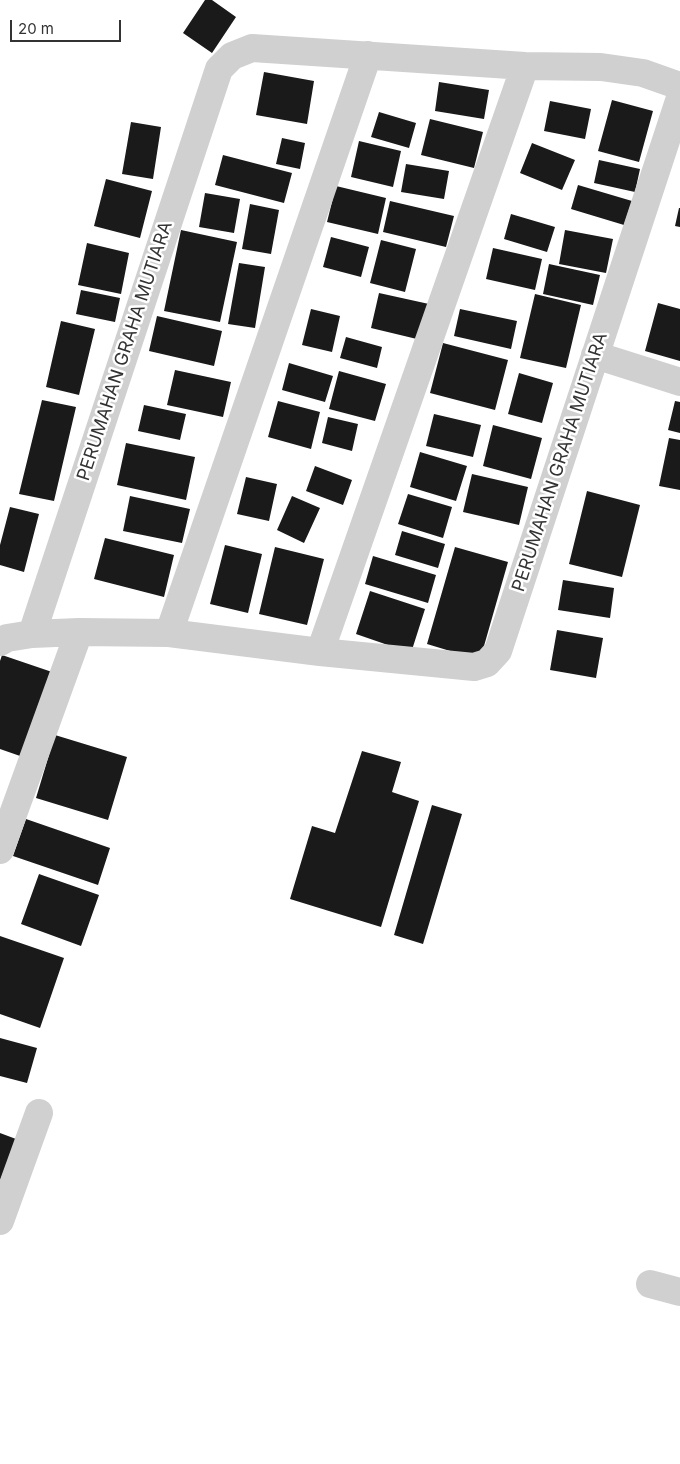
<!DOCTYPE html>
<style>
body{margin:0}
#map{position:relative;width:680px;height:1464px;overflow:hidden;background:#fff;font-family:Inter,sans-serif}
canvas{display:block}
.scale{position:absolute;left:10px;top:20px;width:111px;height:22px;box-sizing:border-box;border:2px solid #333;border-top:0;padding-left:6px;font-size:15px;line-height:18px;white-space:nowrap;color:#333;-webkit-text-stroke:4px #fff;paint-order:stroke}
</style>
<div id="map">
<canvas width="680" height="1464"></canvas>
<div class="scale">20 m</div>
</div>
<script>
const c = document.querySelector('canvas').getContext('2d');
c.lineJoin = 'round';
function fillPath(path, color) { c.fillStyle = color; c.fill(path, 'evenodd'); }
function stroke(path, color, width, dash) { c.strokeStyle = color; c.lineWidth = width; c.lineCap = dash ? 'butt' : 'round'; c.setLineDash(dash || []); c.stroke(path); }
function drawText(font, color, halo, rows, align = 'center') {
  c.font = font + ' Inter,sans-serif'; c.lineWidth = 5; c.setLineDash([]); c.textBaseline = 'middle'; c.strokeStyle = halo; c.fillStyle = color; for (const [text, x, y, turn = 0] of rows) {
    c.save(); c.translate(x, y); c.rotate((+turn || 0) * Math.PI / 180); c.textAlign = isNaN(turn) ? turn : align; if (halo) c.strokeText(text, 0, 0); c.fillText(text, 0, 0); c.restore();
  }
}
const building = new Path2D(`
 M 205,0 L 212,0 L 236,17 L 212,53 L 183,33 Z
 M 264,72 L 314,81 L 307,124 L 256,115 Z
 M 439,82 L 489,90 L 484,119 L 435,111 Z
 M 612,100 L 653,111 L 639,162 L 598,151 Z
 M 550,101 L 591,109 L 585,139 L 544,131 Z
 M 379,112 L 416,123 L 409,148 L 371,137 Z
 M 430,119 L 483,132 L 474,168 L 421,155 Z
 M 131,122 L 161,127 L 153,179 L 122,174 Z
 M 282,138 L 305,143 L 300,169 L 276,164 Z
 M 359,141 L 401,151 L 393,187 L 351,177 Z
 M 532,143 L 575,160 L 562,190 L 520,173 Z
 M 223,155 L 292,173 L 284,203 L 215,185 Z
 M 599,160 L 640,169 L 635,192 L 594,183 Z
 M 406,164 L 449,171 L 444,199 L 401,192 Z
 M 106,179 L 152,191 L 140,238 L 94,226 Z
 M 578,185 L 632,201 L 624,225 L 571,209 Z
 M 336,186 L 386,198 L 378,234 L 327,222 Z
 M 205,193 L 240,199 L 234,233 L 199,227 Z
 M 390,201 L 454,216 L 446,247 L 383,232 Z
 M 250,204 L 279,210 L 271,254 L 242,249 Z
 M 679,208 L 680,208 L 680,227 L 675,226 Z
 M 511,214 L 555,227 L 547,252 L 504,239 Z
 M 181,230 L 237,242 L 220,322 L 164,311 Z
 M 565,230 L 613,239 L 606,273 L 559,264 Z
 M 331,237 L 369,247 L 361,277 L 323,267 Z
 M 381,240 L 416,249 L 405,292 L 370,283 Z
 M 87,243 L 129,253 L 121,294 L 78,285 Z
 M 493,248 L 542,259 L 535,290 L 486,279 Z
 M 239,263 L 265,267 L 255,328 L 228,324 Z
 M 549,264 L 600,275 L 593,305 L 543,294 Z
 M 81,290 L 120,298 L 115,322 L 76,314 Z
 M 379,293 L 429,304 L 421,340 L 371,328 Z
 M 535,294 L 581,305 L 566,368 L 520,358 Z
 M 658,303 L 680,309 L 680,361 L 645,351 Z
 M 311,309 L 340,316 L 332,352 L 302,345 Z
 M 460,309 L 517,321 L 511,349 L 454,336 Z
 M 157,316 L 222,331 L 214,366 L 149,351 Z
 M 61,321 L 95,329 L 79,395 L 46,387 Z
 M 346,337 L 382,347 L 377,368 L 340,358 Z
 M 443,343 L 508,360 L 495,410 L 430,393 Z
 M 289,363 L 333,376 L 325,402 L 282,390 Z
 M 175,370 L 231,382 L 223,417 L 167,405 Z
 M 339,371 L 386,384 L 375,421 L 329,409 Z
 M 519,373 L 553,383 L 542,423 L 508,414 Z
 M 42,400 L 76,407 L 54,501 L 19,494 Z
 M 278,401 L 320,412 L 311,449 L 268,437 Z
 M 675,401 L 680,402 L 680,433 L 668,430 Z
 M 144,405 L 186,414 L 180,440 L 138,431 Z
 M 434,414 L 481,425 L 473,457 L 426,446 Z
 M 328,417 L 358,424 L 352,451 L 322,443 Z
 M 493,425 L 542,438 L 531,479 L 483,466 Z
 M 669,438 L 680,440 L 680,490 L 659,486 Z
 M 126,443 L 195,457 L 186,500 L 117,485 Z
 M 420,452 L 467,466 L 456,501 L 410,487 Z
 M 315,466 L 352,480 L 343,505 L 306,491 Z
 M 472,474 L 528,487 L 519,525 L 463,512 Z
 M 246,477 L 277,484 L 269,521 L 237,514 Z
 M 587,491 L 640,505 L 622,577 L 569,564 Z
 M 408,494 L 452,507 L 443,538 L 398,524 Z
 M 130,496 L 190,509 L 182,543 L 123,531 Z
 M 292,496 L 320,508 L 304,543 L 277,530 Z
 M 10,507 L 39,514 L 24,572 L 0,565 L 0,545 Z
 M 402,531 L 445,544 L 438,568 L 395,555 Z
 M 105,538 L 174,555 L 164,597 L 94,579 Z
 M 225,545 L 262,554 L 248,613 L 210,604 Z
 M 275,547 L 324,559 L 307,625 L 259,614 Z
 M 455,547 L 508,562 L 480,660 L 427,644 Z
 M 373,556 L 436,575 L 428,603 L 365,584 Z
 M 563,580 L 614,588 L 610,618 L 558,610 Z
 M 370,591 L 425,609 L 411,653 L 356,634 Z
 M 557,630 L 603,638 L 596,678 L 550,670 Z
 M 2,655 L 52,672 L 23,757 L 0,749 L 0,661 Z
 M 55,735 L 127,757 L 108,820 L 36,798 Z
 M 362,751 L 401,762 L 392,792 L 419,801 L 381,927 L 290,899 L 312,826 L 335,833 Z
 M 432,805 L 462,814 L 423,944 L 394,935 Z
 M 26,819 L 110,848 L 98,885 L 13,856 Z
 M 39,874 L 99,895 L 81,946 L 21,924 Z
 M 0,936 L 64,958 L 40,1028 L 0,1014 Z
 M 0,1038 L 37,1048 L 27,1083 L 0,1076 Z
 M 0,1133 L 16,1139 L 0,1181 Z`);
const minor = new Path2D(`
 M 595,355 L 680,382
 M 169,633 L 368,55
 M 32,634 L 219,69 L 232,56 L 252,48 L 525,66 L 601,67 L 643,73 L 680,86
 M 0,642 L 7,638 L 32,634 L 79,632 L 169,633 L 320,652 L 474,667 L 487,663 L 498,651 L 680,98
 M 320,652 L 525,66
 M 0,850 L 79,632
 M 0,1221 L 39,1113
 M 650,1284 L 680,1292`);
const streetNames = [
 ["PERUMAHAN GRAHA MUTIARA",125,351,-72],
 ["PERUMAHAN GRAHA MUTIARA",560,462,-72]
];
fillPath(building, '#1a1a1a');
stroke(minor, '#d0d0d0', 28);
drawText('18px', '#333', '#fff', streetNames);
</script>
